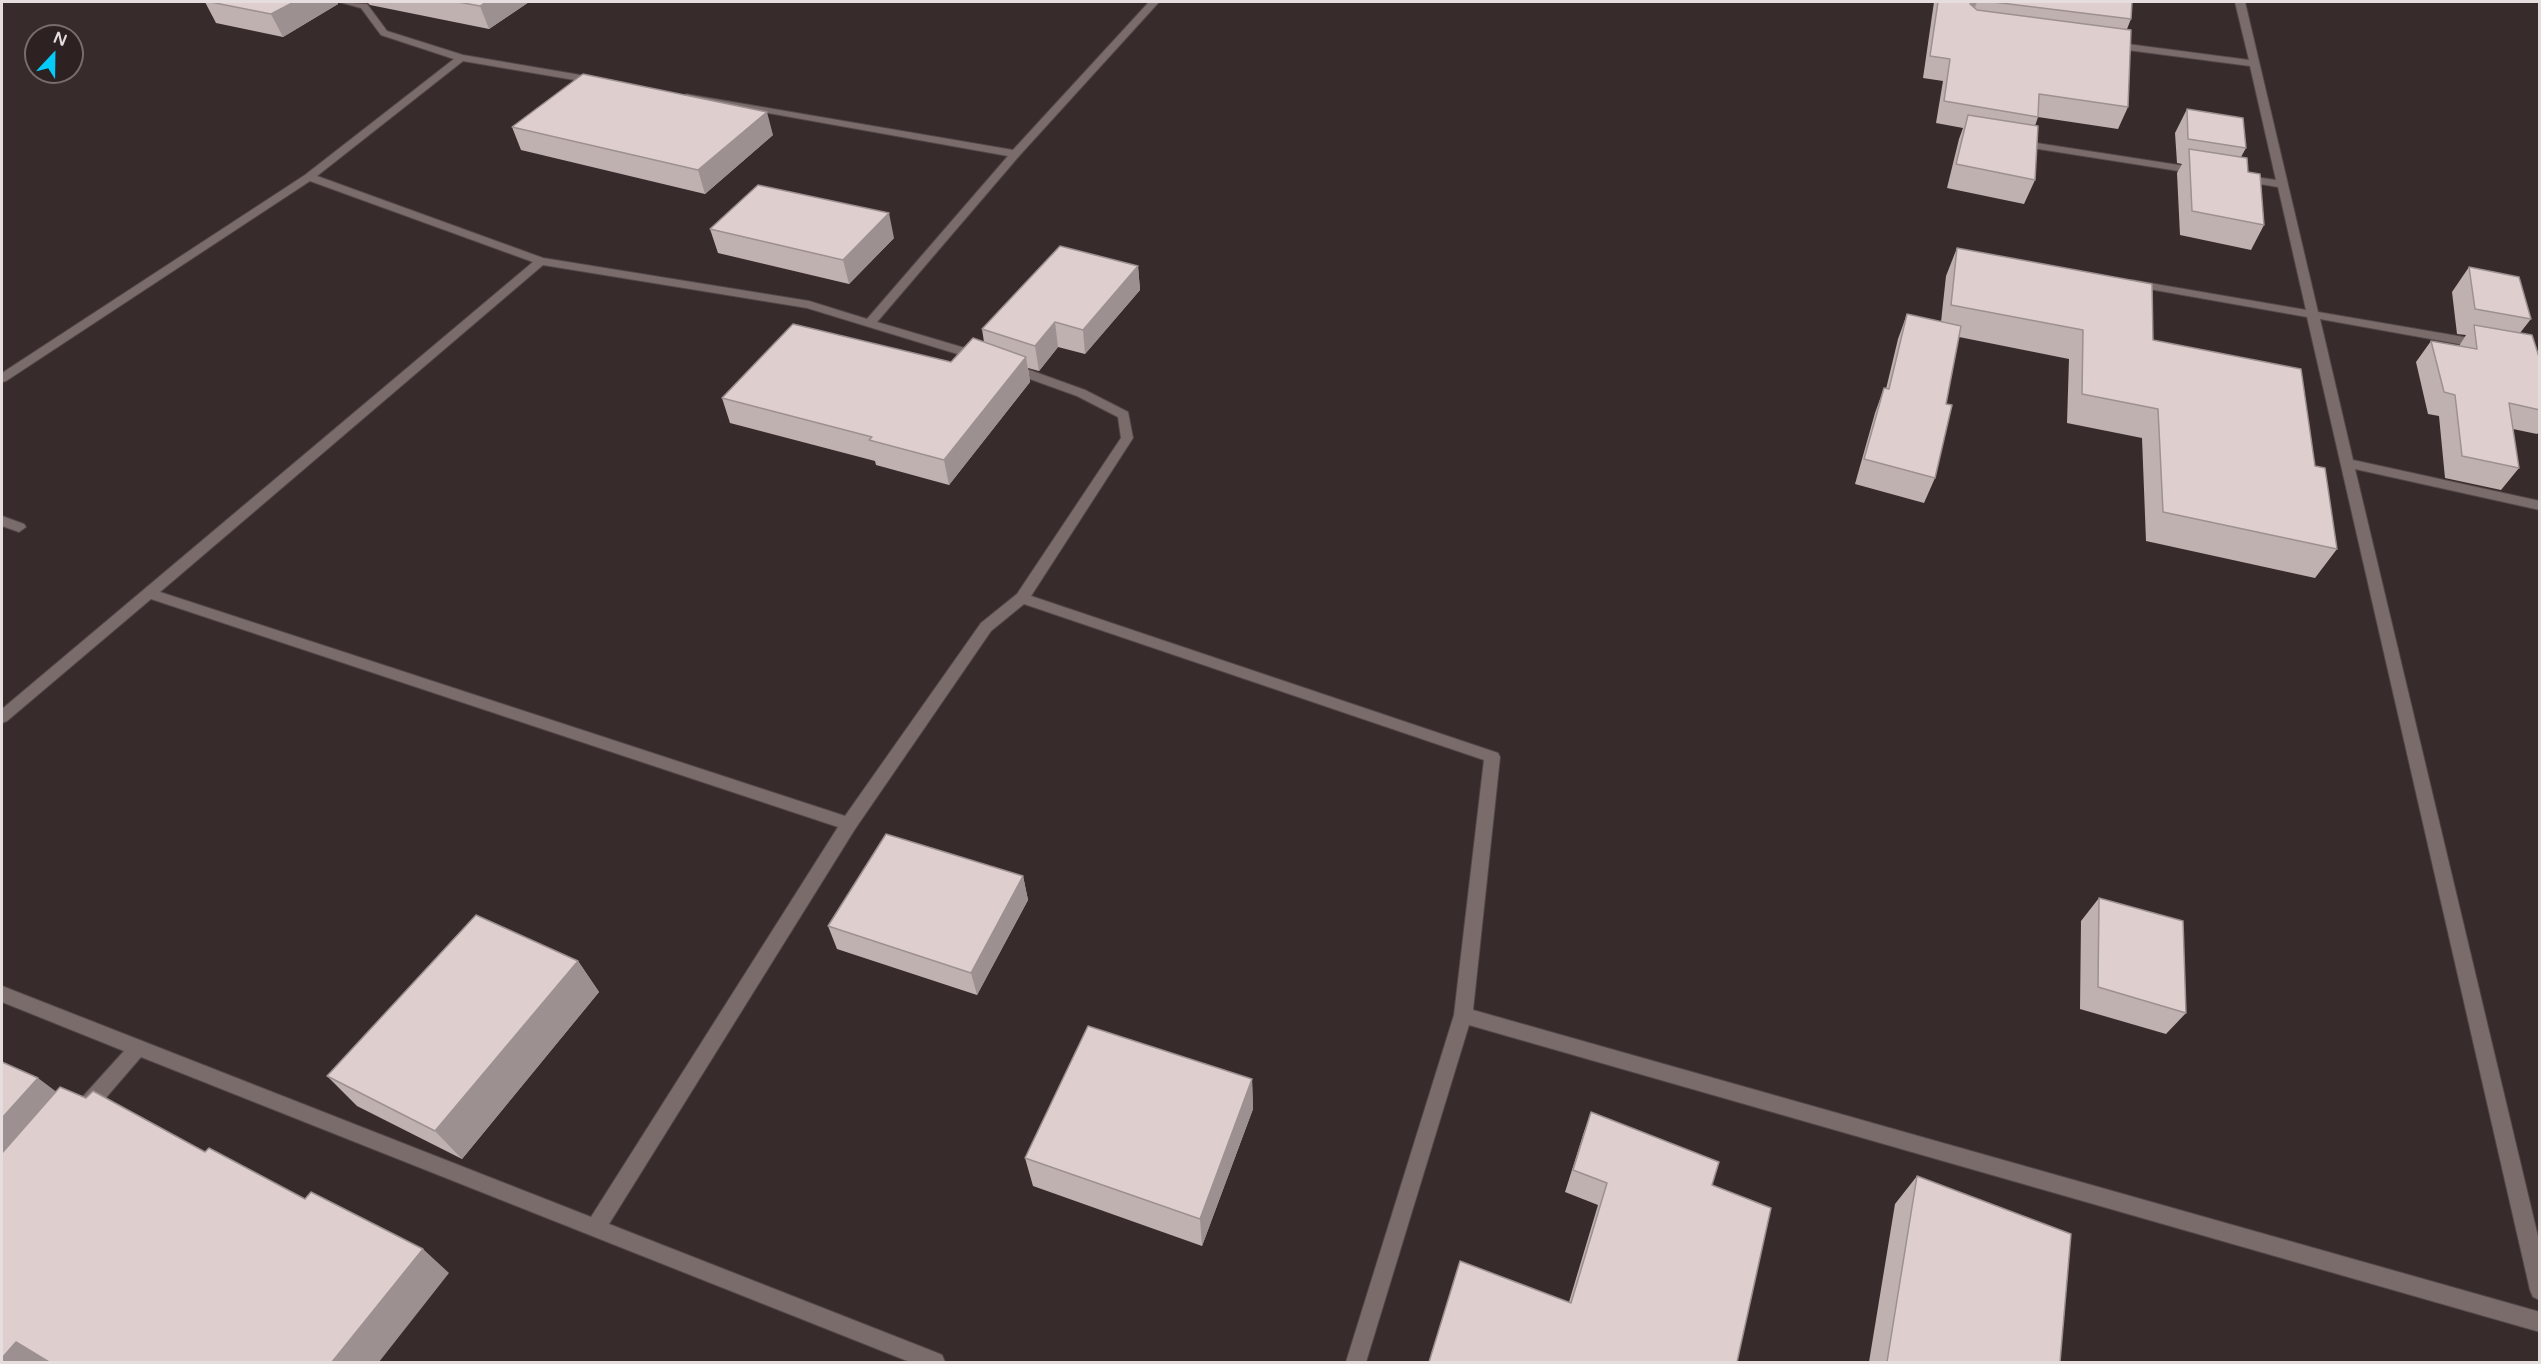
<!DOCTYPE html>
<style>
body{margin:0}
#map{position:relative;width:2541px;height:1364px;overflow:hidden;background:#382b2b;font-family:"Varela Round",sans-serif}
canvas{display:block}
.frame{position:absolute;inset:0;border:3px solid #e6dede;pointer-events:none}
.north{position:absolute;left:24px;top:24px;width:60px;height:60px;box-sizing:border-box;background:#2e2122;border:2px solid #786d6d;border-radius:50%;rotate:22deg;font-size:16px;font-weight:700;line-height:24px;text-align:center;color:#e6dede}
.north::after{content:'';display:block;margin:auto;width:21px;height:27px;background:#05cbf9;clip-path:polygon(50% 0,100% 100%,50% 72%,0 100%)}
</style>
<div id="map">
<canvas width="2541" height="1364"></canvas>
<div class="frame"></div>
<div class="north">N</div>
</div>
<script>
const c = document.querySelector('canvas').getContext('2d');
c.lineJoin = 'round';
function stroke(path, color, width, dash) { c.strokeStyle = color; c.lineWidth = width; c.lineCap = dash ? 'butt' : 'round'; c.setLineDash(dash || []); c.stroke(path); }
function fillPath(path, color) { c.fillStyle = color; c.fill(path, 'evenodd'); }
const street = new Path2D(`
 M 339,2 L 367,4 L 387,31 L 463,55 L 598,78 L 603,81 L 598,84 L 463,61 L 317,176 L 543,258 L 809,301 L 867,319 L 1008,156 L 690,99 L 686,98 L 686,94 L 1013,150 L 1149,2 L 1159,2 L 1019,156 L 877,322 L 985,354 L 985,360 L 977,360 L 807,308 L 543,265 L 160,592 L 845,816 L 981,623 L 1017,594 L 1121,438 L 1118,417 L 1077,396 L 1005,370 L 1003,367 L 1009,363 L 1013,364 L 1085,390 L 1128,412 L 1133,438 L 1031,596 L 1498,753 L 1500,757 L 1473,1010 L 2540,1312 L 2540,1332 L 1469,1025 L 1366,1362 L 1346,1362 L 1454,1015 L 1484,760 L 1024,604 L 991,631 L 855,829 L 609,1224 L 935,1352 L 942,1355 L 945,1362 L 910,1362 L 141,1057 L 91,1115 L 84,1118 L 77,1115 L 75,1109 L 77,1103 L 124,1051 L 2,1002 L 2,986 L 591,1217 L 838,827 L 151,599 L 7,721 L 2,723 L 2,709 L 533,262 L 310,181 L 6,381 L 2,382 L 2,373 L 305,175 L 454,59 L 381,35 L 361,8 Z
 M 2235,2 L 2245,2 L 2318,312 L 2481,340 L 2487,344 L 2481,348 L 2320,319 L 2353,460 L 2540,501 L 2540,510 L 2355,469 L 2540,1245 L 2540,1300 L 2533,1297 L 2530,1290 L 2307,317 L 2132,286 L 2126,283 L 2132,280 L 2306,310 L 2278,187 L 2242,181 L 2237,178 L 2242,175 L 2276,180 L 2250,66 L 2112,48 L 2107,45 L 2112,42 L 2249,60 Z
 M 2017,140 L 2198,168 L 2203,171 L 2198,174 L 2013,145 L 2012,143 Z
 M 2,516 L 24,524 L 26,527 L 19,532 L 2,526 Z`);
const wall = new Path2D(`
 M 205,2 L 338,2 L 338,4 L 283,37 L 216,23 Z
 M 364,2 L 529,2 L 489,29 L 370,5 L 367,2 Z
 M 1934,2 L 2132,2 L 2131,19 L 2127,29 L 2128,107 L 2118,129 L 2038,117 L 2035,126 L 2035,180 L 2024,204 L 1947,188 L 1959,139 L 1963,128 L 1936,123 L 1943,81 L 1923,78 Z
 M 2187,109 L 2246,148 L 2241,157 L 2248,172 L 2264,225 L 2251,250 L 2180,235 L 2177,173 L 2182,164 L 2177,163 L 2175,133 Z
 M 512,127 L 773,135 L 705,194 L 521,150 Z
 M 710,229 L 894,238 L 849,284 L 718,253 Z
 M 1957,248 L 2153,340 L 2315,466 L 2337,549 L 2315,578 L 2146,541 L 2142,438 L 2067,423 L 2069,359 L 1959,337 L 1946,404 L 1935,478 L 1924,503 L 1855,484 L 1875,413 L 1884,388 L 1886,389 L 1898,339 L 1907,314 L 1941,322 L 1946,276 Z
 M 1138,266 L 1140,290 L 1085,354 L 1058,347 L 1039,371 L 1028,368 L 1030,382 L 949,485 L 876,465 L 875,461 L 730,423 L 722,398 L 951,362 L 984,342 L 982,329 Z
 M 2469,267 L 2531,319 L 2520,333 L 2540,360 L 2540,431 L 2537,434 L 2513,429 L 2519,468 L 2501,490 L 2445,478 L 2439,416 L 2428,414 L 2416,362 L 2431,341 L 2459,346 L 2466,335 L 2457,334 L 2452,292 Z
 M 1023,876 L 1028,900 L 977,995 L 837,949 L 828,926 Z
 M 2099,898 L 2186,1013 L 2166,1034 L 2080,1009 L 2081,921 Z
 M 578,961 L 599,992 L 462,1159 L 357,1106 L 327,1076 Z
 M 1252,1079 L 1253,1109 L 1202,1246 L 1033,1186 L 1025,1158 Z
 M 1591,1112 L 1712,1185 L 1737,1362 L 1429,1362 L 1569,1302 L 1598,1205 L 1565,1192 L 1583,1135 Z
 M 1917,1176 L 2060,1362 L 1869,1362 L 1895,1204 Z`);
const shadedWall = new Path2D(`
 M 294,2 L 338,2 L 338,4 L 283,37 L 271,14 Z
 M 486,2 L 529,2 L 489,29 L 480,6 Z
 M 1974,2 L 1977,2 L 1970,21 L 1970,4 Z
 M 767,112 L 773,135 L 705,194 L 698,170 Z
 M 889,213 L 894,238 L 849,284 L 843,260 Z
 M 1138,266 L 1140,290 L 1085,354 L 1083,330 Z
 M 1055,322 L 1058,347 L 1039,371 L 1035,346 Z
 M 1026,357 L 1030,382 L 949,485 L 944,460 Z
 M 1023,876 L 1028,900 L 977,995 L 971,973 Z
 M 578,961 L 599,992 L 462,1159 L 435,1131 Z
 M 38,1078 L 74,1105 L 2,1186 L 2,1118 Z
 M 1252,1079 L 1253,1109 L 1202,1246 L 1200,1219 Z
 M 423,1249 L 449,1273 L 379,1362 L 332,1362 Z
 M 16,1342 L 55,1362 L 2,1362 L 2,1358 Z`);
const building = new Path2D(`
 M 210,2 L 294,2 L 271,14 Z
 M 458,2 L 486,2 L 480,6 Z
 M 1938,2 L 1974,2 L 1970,4 L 1977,10 L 2131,30 L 2128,107 L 2039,94 L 2038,117 L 1944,101 L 1950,59 L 1930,56 Z
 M 1993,2 L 2132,2 L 2131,19 Z
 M 583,74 L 767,112 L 698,170 L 512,127 Z
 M 2187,109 L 2243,118 L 2246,148 L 2188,139 Z
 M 1968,115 L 2038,126 L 2035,180 L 1956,164 Z
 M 2189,149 L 2247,158 L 2248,172 L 2260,174 L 2264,225 L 2192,211 Z
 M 758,185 L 889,213 L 843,260 L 710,229 Z
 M 1060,246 L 1138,266 L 1083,330 L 1055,322 L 1035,346 L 982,329 Z
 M 1957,248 L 2152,284 L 2153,340 L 2301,369 L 2315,466 L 2325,468 L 2337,549 L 2163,512 L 2158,409 L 2082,394 L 2083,330 L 1951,305 Z
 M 2469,267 L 2519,277 L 2531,319 L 2475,309 Z
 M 1907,314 L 1961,326 L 1946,404 L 1952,405 L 1935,478 L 1864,459 L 1884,388 L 1889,389 Z
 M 793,324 L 951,362 L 973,338 L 1026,357 L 944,460 L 869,440 L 872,437 L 722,398 Z
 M 2474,325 L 2532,335 L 2540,360 L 2540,410 L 2509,403 L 2519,468 L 2462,456 L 2455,395 L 2444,392 L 2431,341 L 2477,349 Z
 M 886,834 L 1023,876 L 971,973 L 828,926 Z
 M 2099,898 L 2183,921 L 2186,1013 L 2098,987 Z
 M 476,915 L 578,961 L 435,1131 L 327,1076 Z
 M 1088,1026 L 1252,1079 L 1200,1219 L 1025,1158 Z
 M 2,1062 L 38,1078 L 2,1118 Z
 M 60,1087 L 86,1098 L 93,1091 L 205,1152 L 209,1148 L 305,1199 L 311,1192 L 423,1249 L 332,1362 L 49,1362 L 16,1342 L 2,1358 L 2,1153 Z
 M 1591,1112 L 1719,1162 L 1712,1185 L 1771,1208 L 1737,1362 L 1429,1362 L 1460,1261 L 1571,1303 L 1607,1183 L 1573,1170 Z
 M 1917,1176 L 2071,1234 L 2060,1362 L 1887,1362 Z`);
stroke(street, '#534849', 2);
fillPath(street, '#7b6c6c');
fillPath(wall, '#c0b1b1');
fillPath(shadedWall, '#9c9090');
fillPath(building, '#dfcece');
stroke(building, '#9c9090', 1.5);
</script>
